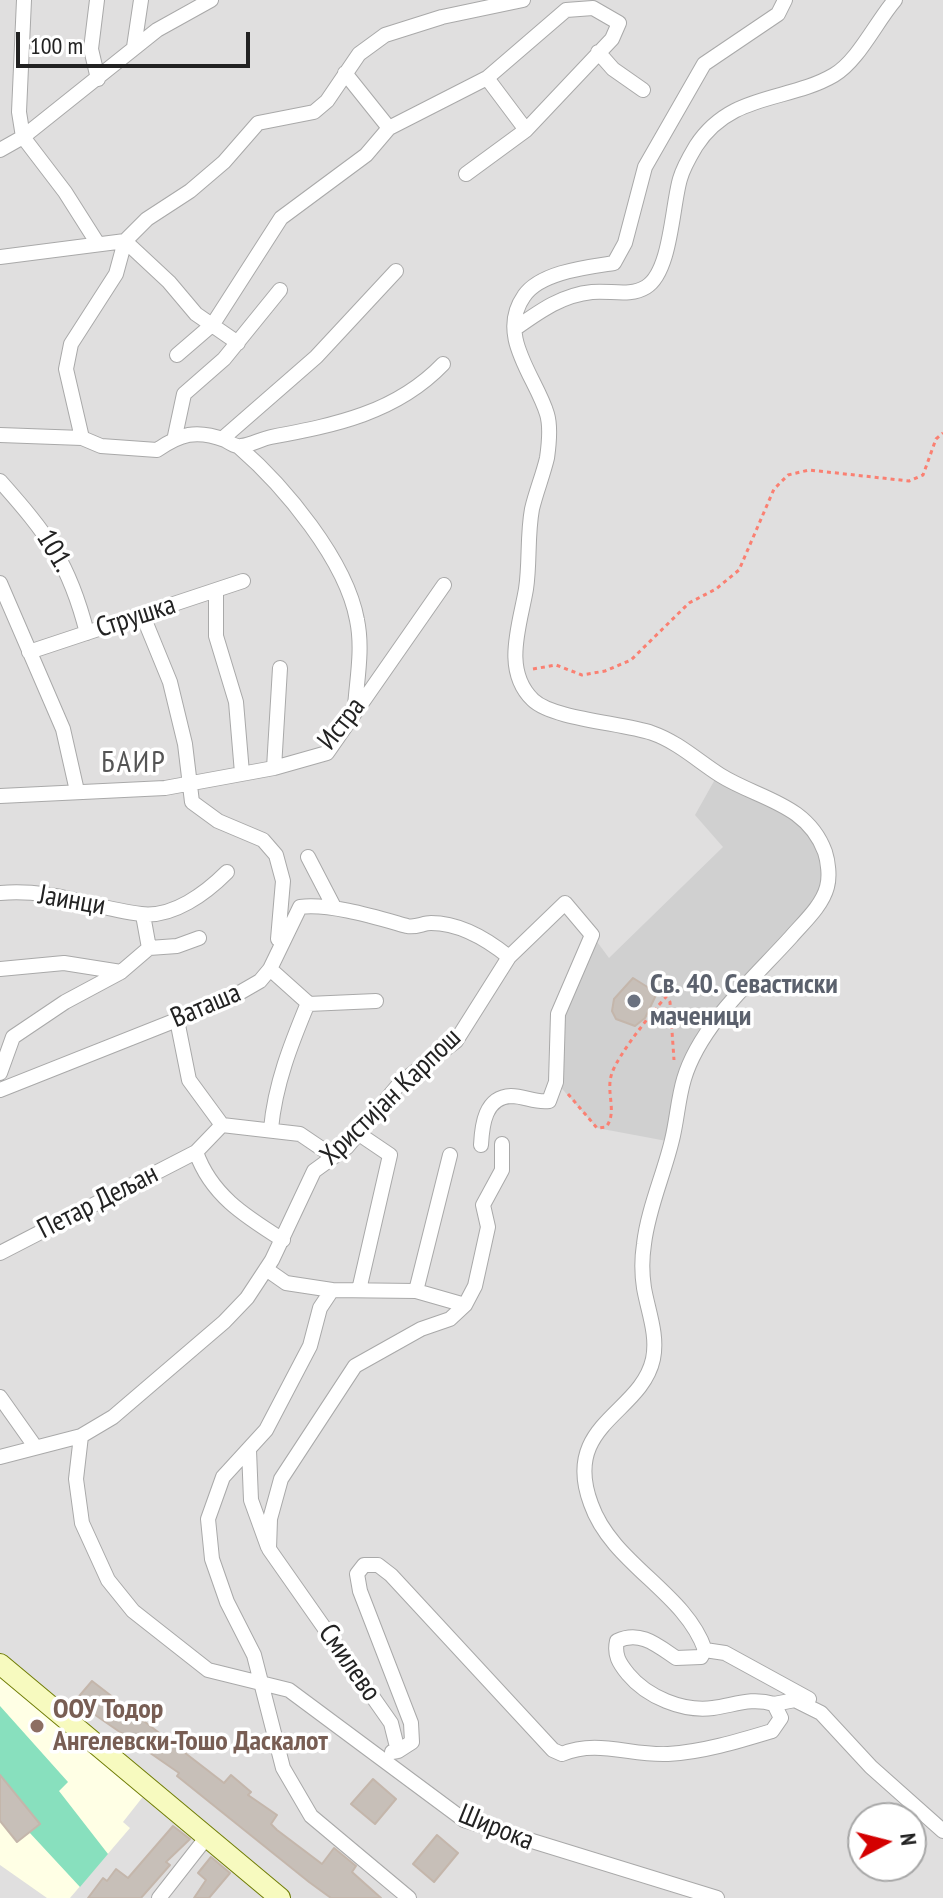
<!DOCTYPE html>
<meta charset="utf-8">
<style>
body{margin:0}
#map{position:relative;width:943px;height:1898px;overflow:hidden;background:#f2efe9;font-family:"PT Sans Narrow",sans-serif}
canvas{display:block}
.north{position:absolute;left:847px;top:1802px;width:80px;height:80px;box-sizing:border-box;background:#fff;border:2px solid #a7a7a7;border-radius:50%;rotate:83deg;font-size:22px;font-weight:700;line-height:32px;text-align:center;color:#222}
.north::after{content:'';display:block;margin:auto;width:28px;height:36px;background:#d40000;clip-path:polygon(50% 0,100% 100%,50% 72%,0 100%)}
.scale{position:absolute;left:16px;top:32px;width:234px;height:36px;box-sizing:border-box;border:4px solid #222;border-top:0;padding-left:10px;font-size:24px;line-height:28px;white-space:nowrap;color:#222;-webkit-text-stroke:6px #fff;paint-order:stroke}
</style>
<div id="map">
<canvas width="943" height="1898"></canvas>
<div class="north">N</div>
<div class="scale">100 m</div>
</div>
<script>
const c = document.querySelector('canvas').getContext('2d');
c.lineJoin = 'round';
function fillPath(path, color) { c.fillStyle = color; c.fill(path, 'evenodd'); }
function stroke(path, color, width, dash) { c.strokeStyle = color; c.lineWidth = width; c.lineCap = dash ? 'butt' : 'round'; c.setLineDash(dash || []); c.stroke(path); }
function drawText(font, color, halo, rows, align = 'center') {
  c.font = font + ' "PT Sans Narrow",sans-serif'; c.lineWidth = 7; c.setLineDash([]); c.textBaseline = 'middle'; c.strokeStyle = halo; c.fillStyle = color; for (const [text, x, y, turn = 0] of rows) {
    c.save(); c.translate(x, y); c.rotate((+turn || 0) * Math.PI / 180); c.textAlign = isNaN(turn) ? turn : align; if (halo) c.strokeText(text, 0, 0); c.fillText(text, 0, 0); c.restore();
  }
}
const residential = new Path2D(`
 M 0,0 L 943,0 L 943,1898 L 0,1898 ZM 863,1818 L 911,1818 L 911,1866 L 863,1866 Z`);
const education = new Path2D(`
 M 0,1664 L 149,1789 L 123,1822 L 130,1828 L 70,1898 L 47,1898 L 0,1865 Z`);
const religious = new Path2D(`
 M 718,774 L 818,835 L 828,886 L 695,1056 L 672,1142 L 597,1128 L 556,1082 L 555,1038 L 592,935 L 609,958 L 723,847 L 695,815 Z`);
const pitch = new Path2D(`
 M 0,1706 L 68,1782 L 59,1791 L 108,1854 L 80,1887 L 29,1832 L 39,1823 L 0,1775 Z`);
const building = new Path2D(`
 M 633,978 L 657,993 L 645,1018 L 635,1026 L 616,1019 L 612,1011 L 614,999 Z
 M 92,1681 L 224,1783 L 231,1775 L 251,1792 L 248,1795 L 277,1815 L 271,1824 L 277,1830 L 322,1864 L 334,1848 L 356,1866 L 352,1872 L 381,1898 L 331,1898 L 309,1882 L 177,1776 L 179,1773 L 75,1701 Z
 M 0,1775 L 40,1824 L 17,1842 L 0,1821 Z
 M 373,1779 L 396,1799 L 375,1824 L 351,1804 Z
 M 173,1826 L 190,1839 L 166,1862 L 170,1865 L 141,1898 L 88,1898 L 103,1878 L 107,1881 L 116,1869 L 128,1878 Z
 M 437,1835 L 458,1853 L 434,1882 L 413,1864 Z
 M 211,1857 L 230,1873 L 209,1898 L 194,1898 L 206,1880 L 198,1873 Z`);
const path = new Path2D(`
 M 533,669 L 556,665 L 582,675 L 605,671 L 631,660 L 689,603 L 716,589 L 739,570 L 774,489 L 788,475 L 809,470 L 909,481 L 923,475 L 936,439 L 943,433
 M 568,1094 L 597,1128 L 606,1127 C 618,1112 605,1092 612,1073 C 618,1055 652,1012 666,997 L 670,1002 L 674,1060`);
const street = new Path2D(`
 M 24,0 L 19,112 L 23,137 L 65,192 L 98,244
 M 97,0 L 91,49 L 98,79
 M 134,47 L 141,0
 M 598,52 L 613,69 L 643,90
 M 345,73 L 389,128
 M 487,78 L 526,130
 M 0,150 L 23,137 L 157,30 L 211,0
 M 0,257 L 125,241 L 169,282 L 196,314 L 238,343
 M 516,328 C 540,311 562,295 592,292 C 610,290 630,297 646,287 C 671,272 672,206 680,179 C 683,168 690,156 696,146 C 731,92 788,102 834,75 C 858,61 876,22 895,0
 M 177,355 L 213,324 L 281,218 L 366,155 L 389,128 L 487,78 L 566,10 L 593,8 L 619,23 L 612,39 L 526,130 L 466,174
 M 0,435 L 82,438 L 101,446 L 157,450 C 180,434 196,429 225,440 C 230,443 236,447 241,446 C 251,445 261,439 271,437 C 335,425 396,413 443,364
 M 175,436 L 184,394 L 224,359 L 280,290
 M 82,438 L 66,369 L 71,344 L 116,274 L 125,241 L 147,219 L 190,191 L 224,162 L 258,123 L 314,112 L 327,101 L 359,54 L 385,35 L 442,17 L 523,0
 M 222,439 L 316,357 L 396,271
 M 239,447 C 284,486 346,560 357,620 C 363,649 357,678 355,707
 M 0,481 C 47,534 69,562 87,633
 M 0,583 L 63,729 L 77,791
 M 216,590 L 216,636 L 236,702 L 242,773
 M 143,616 L 170,682 L 185,744 L 192,802 L 218,821 L 263,840 L 276,855 L 283,881 L 278,939
 M 29,652 L 243,581
 M 274,768 L 280,668
 M 0,796 L 165,788 L 274,768 L 327,753 L 444,585
 M 308,857 L 334,907
 M 0,893 C 52,888 92,908 141,914 C 173,918 206,893 227,872
 M 149,948 L 177,946 L 199,938
 M 0,969 L 64,963 L 121,972
 M 270,969 L 308,1003 C 291,1044 275,1084 271,1129
 M 308,1004 L 376,1001
 M 177,1020 L 189,1080 L 222,1125 L 300,1134 L 331,1155
 M 0,1073 L 13,1037 L 65,1002 L 121,972 L 149,948 L 143,915
 M 0,1090 L 227,1000 L 260,981 L 270,969 L 300,907 C 330,903 378,918 407,926 C 416,928 423,923 431,923 C 459,923 488,940 509,957
 M 222,1125 L 196,1152 C 211,1195 245,1216 283,1240
 M 0,1253 L 196,1152
 M 266,1269 L 286,1283 L 332,1290
 M 359,1290 L 390,1155 L 359,1134
 M 416,1291 L 465,1305
 M 0,1397 L 34,1445
 M 81,1436 L 76,1479 L 82,1523 L 108,1580 L 133,1611 L 208,1670 L 289,1690 L 464,1820 L 717,1898
 M 249,1450 L 251,1500 L 268,1547
 M 0,1457 L 81,1436 L 113,1417 L 224,1322 L 247,1298 L 272,1260 L 314,1171 L 347,1147 L 400,1083 L 456,1041 L 509,957 L 565,903 L 592,935 L 558,1014 L 556,1082 L 549,1101 C 535,1103 525,1096 511,1096 C 485,1097 482,1125 481,1145
 M 705,1650 L 725,1653 L 809,1699
 M 774,1704 L 795,1700 L 821,1713 L 871,1767 L 943,1831
 M 398,1751 L 412,1742 L 411,1723 L 360,1591 L 357,1574 L 364,1565 L 378,1565 L 391,1575 L 553,1750 L 562,1754 C 597,1739 631,1756 668,1754 C 703,1752 739,1741 772,1731 L 781,1718 L 774,1704 C 751,1697 735,1705 713,1708 C 683,1712 647,1697 628,1674 C 619,1663 614,1655 617,1641 C 640,1630 657,1645 676,1658 L 701,1657 L 705,1650 C 685,1592 612,1564 591,1504 C 561,1424 641,1414 653,1359 C 658,1335 648,1311 644,1288 C 642,1275 642,1257 644,1244 C 648,1209 664,1174 672,1140 C 677,1120 678,1099 684,1079 C 700,1025 754,978 791,937 C 804,922 822,906 827,887 C 830,877 828,861 825,852 C 807,803 758,799 720,775 C 698,761 678,742 652,733 C 622,723 553,719 533,700 C 502,670 520,625 526,589 C 530,563 527,536 532,509 C 536,492 543,475 547,458 C 549,444 551,427 547,414 C 536,377 496,336 524,296 C 540,272 588,267 614,263 L 625,243 L 645,167 L 704,64 L 778,14 L 785,0
 M 392,1752 L 398,1751 L 391,1723 L 269,1549 L 270,1519 L 281,1479 L 355,1366 L 421,1329 L 450,1319 L 465,1305 L 475,1286 L 488,1227 L 483,1205 L 502,1170 L 502,1144
 M 159,1898 L 206,1838
 M 409,1898 L 311,1816 L 283,1768 L 254,1655 L 227,1602 L 212,1559 L 208,1519 L 223,1477 L 266,1430 L 310,1346 L 320,1308 L 332,1290 L 416,1291 L 450,1155`);
const secondary = new Path2D(`
 M 0,1664 L 280,1898`);
const markers = [
 [634,1001,8,"#6b7280"],
 [37,1726,8,"#8d6e63"]
];
const streetNames = [
 ["101.",54,551,59],
 ["Струшка",136,617,-18],
 ["Истра",342,724,-52],
 ["Јаинци",72,901,10],
 ["Ваташа",206,1006,-23],
 ["Христијан Карпош",391,1097,-44],
 ["Петар Дељан",98,1202,-27],
 ["Смилево",349,1663,55],
 ["Широка",496,1828,22]
];
const worshipNames = [
 ["Св. 40. Севастиски",650,985],
 ["маченици",650,1017]
];
const educationNames = [
 ["ООУ Тодор",53,1710],
 ["Ангелевски-Тошо Даскалот",53,1742]
];
const neighbourhoodNames = [
 ["БАИР",134,763]
];
fillPath(residential, '#e0dfdf');
fillPath(education, '#ffffe5');
fillPath(religious, '#d0d0d0');
fillPath(pitch, '#88e0be');
fillPath(building, '#c7bfb8');
stroke(building, '#c4b6ab', 2);
stroke(street, '#a9a9a9', 16);
stroke(secondary, '#707d05', 22);
stroke(path, '#fa8072', 3, [4, 4]);
stroke(street, '#fff', 14);
stroke(secondary, '#f7fabf', 20);
for (const [x, y, r, color] of markers) { const dot = new Path2D(); dot.arc(x, y, r, 0, 2 * Math.PI); c.fillStyle = color; c.fill(dot); stroke(dot, '#fff', 3); }
drawText('28px', '#222', '#fff', streetNames);
drawText('bold 28px', '#5b616d', '#fff', worshipNames, 'left');
drawText('bold 28px', '#785e54', '#fff', educationNames, 'left');
c.letterSpacing = '2px';
drawText('30px', '#555', '#fff', neighbourhoodNames);
c.letterSpacing = '0px';
</script>
